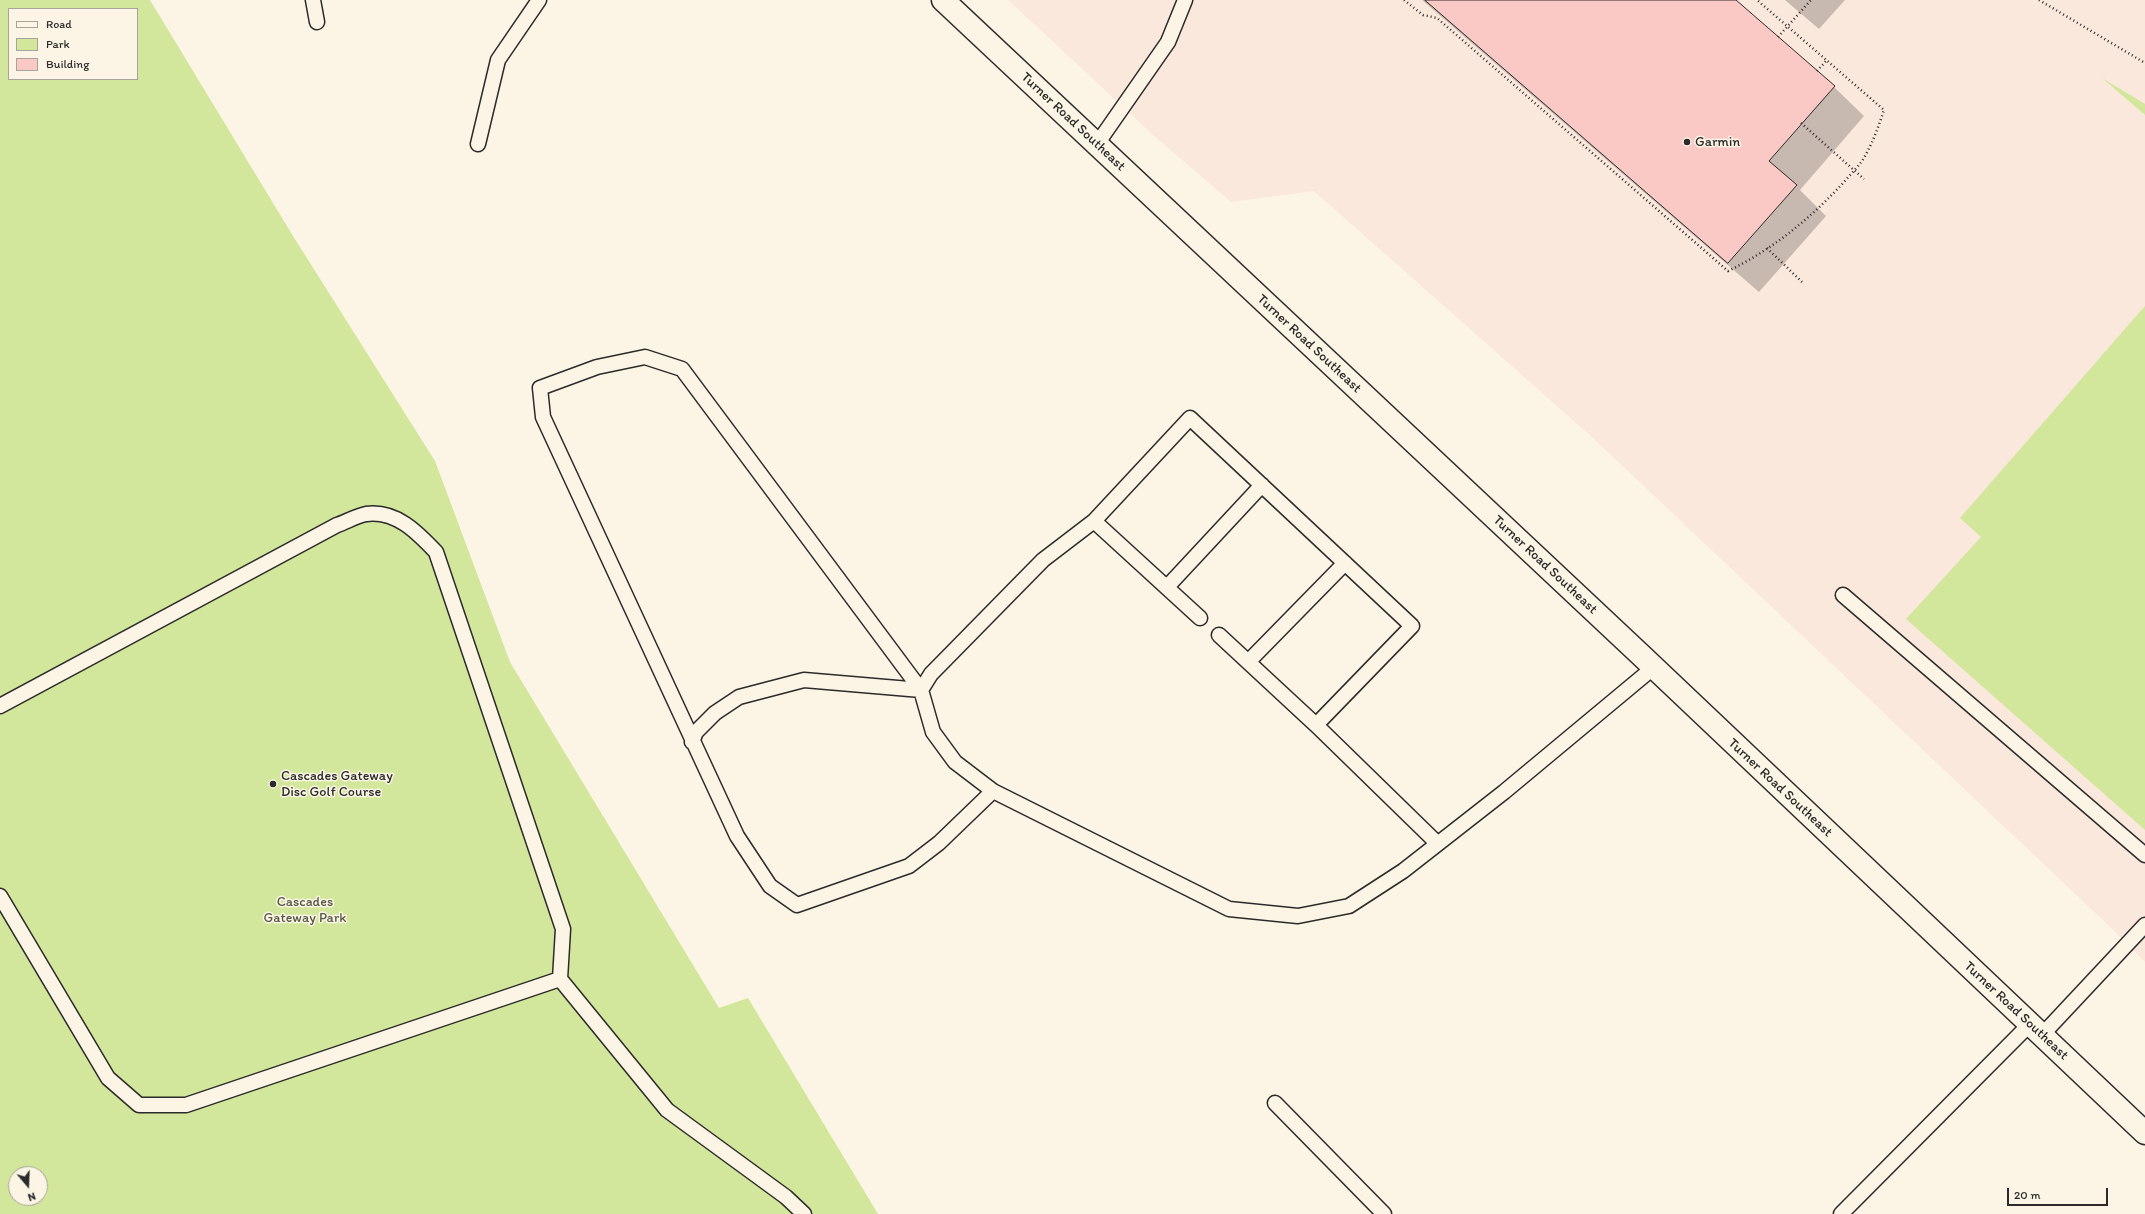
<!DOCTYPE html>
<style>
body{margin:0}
#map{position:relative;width:2145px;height:1214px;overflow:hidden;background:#fcf5e5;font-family:Itim,sans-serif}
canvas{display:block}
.legend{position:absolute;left:8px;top:8px;width:130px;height:72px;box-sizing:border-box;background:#fcf5e5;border:1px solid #a8a49b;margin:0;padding:5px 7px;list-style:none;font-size:12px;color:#2b2b2b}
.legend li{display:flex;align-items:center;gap:8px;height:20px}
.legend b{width:20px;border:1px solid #a8a49b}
.north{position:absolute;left:8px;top:1166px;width:40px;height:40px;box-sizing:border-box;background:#fcf5e5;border:1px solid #a8a49b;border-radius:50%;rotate:161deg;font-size:11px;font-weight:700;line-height:16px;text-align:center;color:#2b2b2b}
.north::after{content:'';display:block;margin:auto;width:14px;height:18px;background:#2b2b2b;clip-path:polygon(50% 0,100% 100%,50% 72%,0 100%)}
.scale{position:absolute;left:2007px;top:1188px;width:101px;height:18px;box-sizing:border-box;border:2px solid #2b2b2b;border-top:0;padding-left:5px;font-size:12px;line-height:14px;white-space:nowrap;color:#2b2b2b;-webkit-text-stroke:3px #fcf5e5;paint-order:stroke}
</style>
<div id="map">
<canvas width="2145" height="1214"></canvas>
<ul class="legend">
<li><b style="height:5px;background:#fcf5e5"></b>Road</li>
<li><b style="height:11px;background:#d2e79b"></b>Park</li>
<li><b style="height:11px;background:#fac9c6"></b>Building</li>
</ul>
<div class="north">N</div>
<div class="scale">20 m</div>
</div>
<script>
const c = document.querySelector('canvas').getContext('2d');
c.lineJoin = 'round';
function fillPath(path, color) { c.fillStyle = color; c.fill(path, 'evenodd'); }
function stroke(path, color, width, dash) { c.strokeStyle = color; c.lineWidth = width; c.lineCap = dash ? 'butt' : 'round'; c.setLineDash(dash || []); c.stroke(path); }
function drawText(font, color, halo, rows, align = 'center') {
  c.font = font + ' Itim,sans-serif'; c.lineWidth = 3; c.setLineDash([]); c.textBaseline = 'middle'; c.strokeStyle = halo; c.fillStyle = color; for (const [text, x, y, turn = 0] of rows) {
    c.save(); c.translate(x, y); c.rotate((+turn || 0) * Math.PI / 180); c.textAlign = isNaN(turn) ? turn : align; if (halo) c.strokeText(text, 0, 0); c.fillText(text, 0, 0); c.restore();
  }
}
const built = new Path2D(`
 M 1008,0 L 2145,0 L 2145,962 L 2108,925 L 1593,438 L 1314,191 L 1231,202 L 1152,134 Z`);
const green = new Path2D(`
 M 0,0 L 150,0 L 293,236 L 435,461 L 510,662 L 719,1008 L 748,998 L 878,1214 L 0,1214 ZM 9,9 L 137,9 L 137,79 L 9,79 ZM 16,1174 L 40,1174 L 40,1198 L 16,1198 Z
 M 2102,78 L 2145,104 L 2145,115 Z
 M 2145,306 L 2145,830 L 1906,619 L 1981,537 L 1960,518 Z`);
const shadow = new Path2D(`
 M 1422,0 L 1735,0 L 1834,87 L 1864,116 L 1800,190 L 1826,216 L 1759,292 Z
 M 1785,0 L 1845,0 L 1819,29 Z`);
const building = new Path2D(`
 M 1425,0 L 1736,0 L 1835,86 L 1769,161 L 1797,185 L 1728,263 Z`);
const path = new Path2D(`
 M 1404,0 L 1423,15 L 1437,18 L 1728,271 C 1772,250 1811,218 1844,182 C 1850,175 1857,168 1862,161 C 1872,145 1878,128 1884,110 L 1757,0
 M 2039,0 L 2145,63
 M 1778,37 L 1811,0
 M 1817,71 L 1826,61
 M 1801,123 L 1864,179
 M 1767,248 L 1802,282`);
const lane = new Path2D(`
 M 313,0 L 317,22
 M 478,144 L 498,60 L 539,0
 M 1097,144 L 1168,42 L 1185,0
 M 1094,521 L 1200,618
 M 1167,587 L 1262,485
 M 1843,595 L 2145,855
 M 1219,635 L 1316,725
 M 1248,662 L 1345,563
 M 921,690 L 682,369 L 645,357 L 597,367 L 540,388 L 543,417 L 737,836 L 770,886 L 797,905 L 909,866 L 939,843 L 993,791
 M 0,706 L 337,525 C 346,522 356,516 366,514 C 396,510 417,532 436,552 L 563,929 L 560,979 L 667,1110 L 786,1197 L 804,1214
 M 692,742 L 696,732 L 715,713 L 739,697 L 804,680 L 921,690
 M 1437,843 L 1316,725 L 1412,626 L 1190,418 L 1094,521 L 1043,560 L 931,674 L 921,690 L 933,732 L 955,762 L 993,791 L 1229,909 L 1298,916 L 1349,906 L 1403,871 L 1504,792 L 1653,668
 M 0,896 L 108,1078 L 139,1105 L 186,1105 L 560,979
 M 2042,1035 L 2145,925
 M 1275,1103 L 1384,1214
 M 1841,1214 L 2030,1024`);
const secondary = new Path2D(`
 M 943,0 L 1643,657 L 2145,1133`);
const markers = [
 [1687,142,4,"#2b2b2b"],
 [273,784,4,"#2b2b2b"]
];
const streetNames = [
 ["Turner Road Southeast",1073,122,43],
 ["Turner Road Southeast",1309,344,43],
 ["Turner Road Southeast",1545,565,43],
 ["Turner Road Southeast",1780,788,43],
 ["Turner Road Southeast",2016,1011,43]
];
const poiNames = [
 ["Garmin",1695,142],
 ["Cascades Gateway",281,776],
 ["Disc Golf Course",281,792]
];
const parkNames = [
 ["Cascades",305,902],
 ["Gateway Park",305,918]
];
fillPath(built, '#fbe8dc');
fillPath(green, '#d2e79b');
fillPath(shadow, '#0003');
fillPath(building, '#fac9c6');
stroke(building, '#2b2b2b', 1);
stroke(lane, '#2b2b2b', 17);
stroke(secondary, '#2b2b2b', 25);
stroke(path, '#2b2b2b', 2.5, [1, 3]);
stroke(lane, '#fcf5e5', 14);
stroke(secondary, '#fcf5e5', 22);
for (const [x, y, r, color] of markers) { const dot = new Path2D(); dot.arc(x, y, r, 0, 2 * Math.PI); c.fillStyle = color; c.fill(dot); stroke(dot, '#fcf5e5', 1.5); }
drawText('14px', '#2b2b2b', '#fcf5e5', streetNames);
drawText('14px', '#2b2b2b', '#fcf5e5', poiNames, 'left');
drawText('14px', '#555a47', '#fcf5e5', parkNames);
</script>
